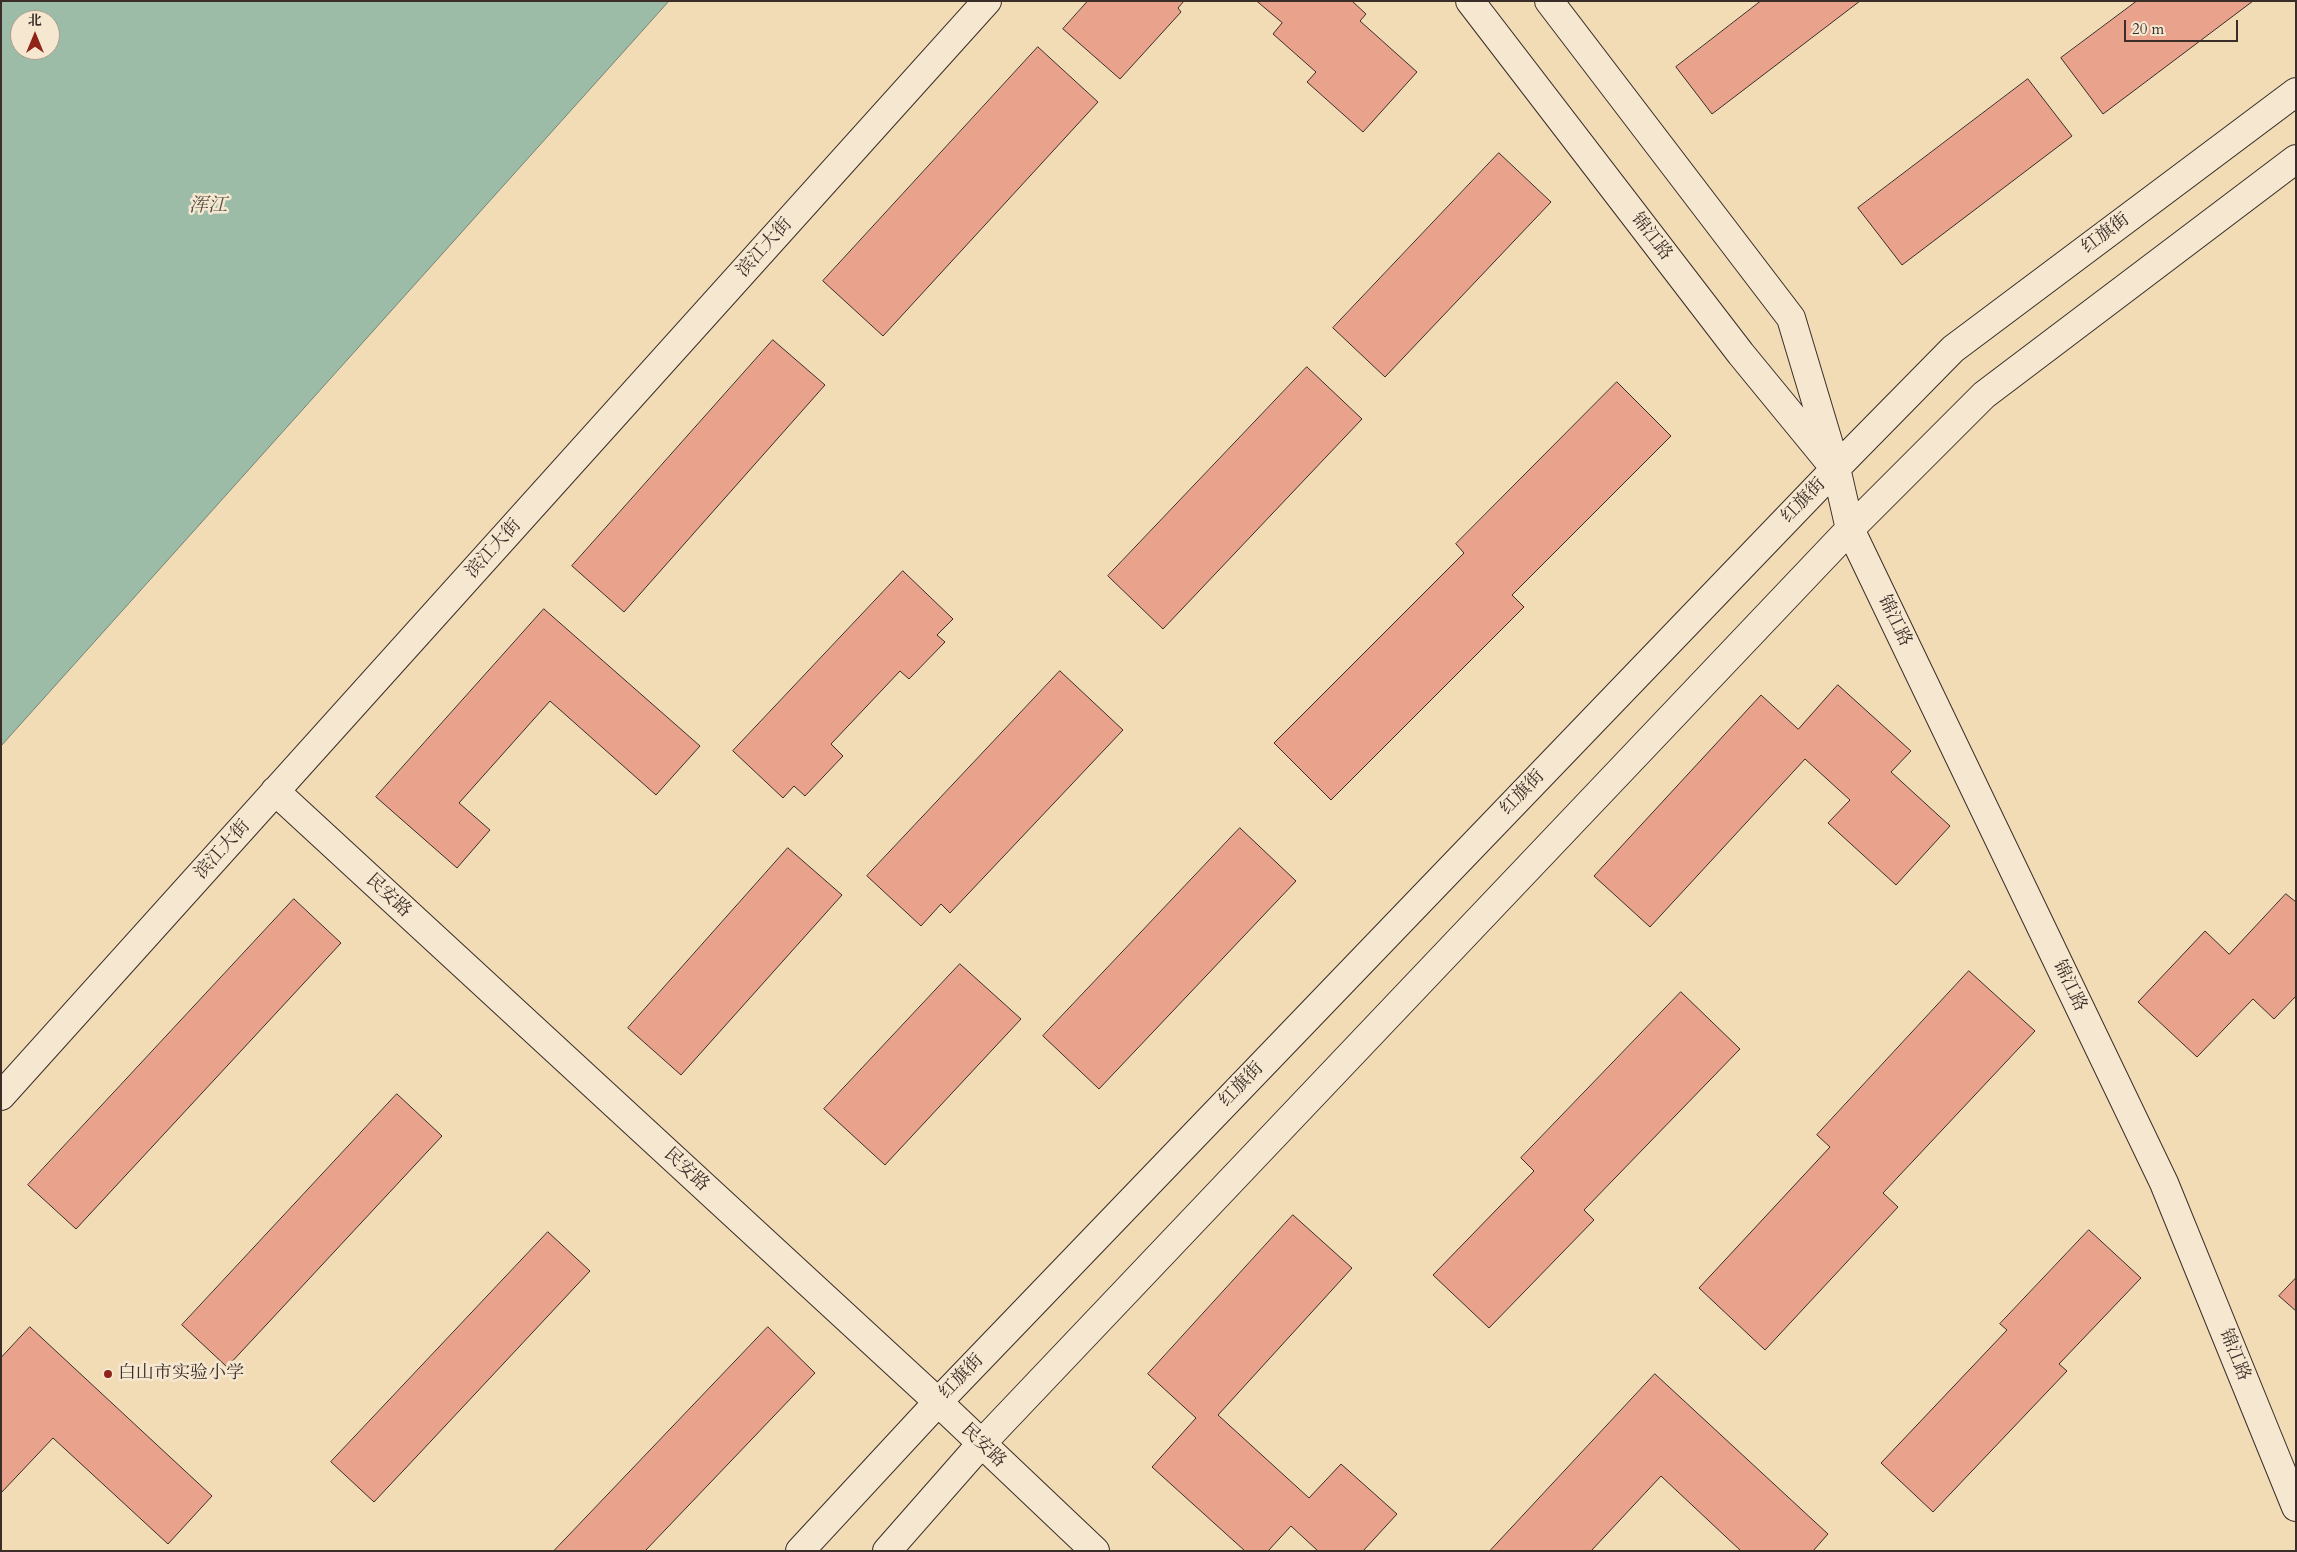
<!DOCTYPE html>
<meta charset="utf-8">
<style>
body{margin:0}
#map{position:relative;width:2297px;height:1552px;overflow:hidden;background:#f1dcb6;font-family:Cardo,"Noto Serif SC",serif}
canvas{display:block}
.frame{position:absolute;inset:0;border:2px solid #3b2d28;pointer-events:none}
.north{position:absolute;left:10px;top:10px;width:50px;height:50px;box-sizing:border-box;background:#f6e8d0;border:1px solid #ab9d8d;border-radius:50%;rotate:0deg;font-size:14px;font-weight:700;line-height:20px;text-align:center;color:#3b2d28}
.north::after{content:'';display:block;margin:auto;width:18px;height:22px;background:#8f2418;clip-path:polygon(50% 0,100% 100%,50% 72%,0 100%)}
.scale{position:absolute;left:2124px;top:20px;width:114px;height:22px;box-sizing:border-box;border:2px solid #3b2d28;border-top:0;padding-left:6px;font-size:15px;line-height:18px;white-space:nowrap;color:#3b2d28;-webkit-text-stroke:4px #f6e8d0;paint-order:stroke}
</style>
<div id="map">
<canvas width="2297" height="1552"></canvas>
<div class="frame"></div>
<div class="north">北</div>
<div class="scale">20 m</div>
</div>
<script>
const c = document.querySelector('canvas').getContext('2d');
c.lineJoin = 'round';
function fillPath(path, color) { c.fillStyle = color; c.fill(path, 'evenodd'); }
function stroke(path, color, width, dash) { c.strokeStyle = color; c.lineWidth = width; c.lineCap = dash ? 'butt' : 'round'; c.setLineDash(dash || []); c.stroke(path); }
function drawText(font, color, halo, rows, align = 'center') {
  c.font = font + ' Cardo,"Noto Serif SC",serif'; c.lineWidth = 5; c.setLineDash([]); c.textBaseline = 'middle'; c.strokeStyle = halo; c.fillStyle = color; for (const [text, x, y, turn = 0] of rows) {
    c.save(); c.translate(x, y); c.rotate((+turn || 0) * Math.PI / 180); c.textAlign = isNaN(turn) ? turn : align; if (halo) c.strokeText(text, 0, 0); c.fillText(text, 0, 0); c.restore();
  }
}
const water = new Path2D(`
 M 1,1 L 669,1 L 1,746 ZM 20,20 L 50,20 L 50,50 L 20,50 Z`);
const building = new Path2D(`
 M 1088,1 L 1184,1 L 1178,8 L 1181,12 L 1120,79 L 1063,29 Z
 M 1257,1 L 1352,1 L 1366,14 L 1360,21 L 1417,72 L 1363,132 L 1307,82 L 1316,72 L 1273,34 L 1282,23 Z
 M 1761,1 L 1860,1 L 1712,114 L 1676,67 Z
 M 2137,1 L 2253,1 L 2103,114 L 2061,58 Z
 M 1038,47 L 1098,102 L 883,336 L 823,281 Z
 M 2028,79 L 2072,136 L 1902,265 L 1858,208 Z
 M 1499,153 L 1551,202 L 1385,377 L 1333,328 Z
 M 773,340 L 825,385 L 624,612 L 572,566 Z
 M 1307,367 L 1362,419 L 1163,629 L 1108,576 Z
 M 1617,382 L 1671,436 L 1512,595 L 1524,607 L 1331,800 L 1274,743 L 1464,553 L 1456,544 Z
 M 903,571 L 953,619 L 937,635 L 945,642 L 909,679 L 900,671 L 831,744 L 843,756 L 805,796 L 794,786 L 783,798 L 733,751 Z
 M 544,609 L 700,746 L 656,795 L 550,701 L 459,803 L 490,830 L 457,868 L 376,797 Z
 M 1060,671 L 1123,730 L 950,913 L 941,904 L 921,926 L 867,876 Z
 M 1838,685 L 1911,751 L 1891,772 L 1950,826 L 1896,885 L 1828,823 L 1850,800 L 1805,759 L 1650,927 L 1594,876 L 1761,695 L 1798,729 Z
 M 1240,828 L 1296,881 L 1099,1089 L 1043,1036 Z
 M 788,848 L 842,895 L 681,1075 L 628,1028 Z
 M 2286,894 L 2296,902 L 2296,996 L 2274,1019 L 2253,999 L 2197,1057 L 2138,1002 L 2205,931 L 2229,954 Z
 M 294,899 L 341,943 L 76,1229 L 28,1185 Z
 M 960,964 L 1021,1019 L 885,1165 L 824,1109 Z
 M 1969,971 L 2035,1031 L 1883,1193 L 1898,1207 L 1765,1350 L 1699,1288 L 1830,1147 L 1817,1135 Z
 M 1681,992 L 1740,1049 L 1584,1210 L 1594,1220 L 1489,1328 L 1433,1275 L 1534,1171 L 1521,1158 Z
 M 397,1094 L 442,1136 L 227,1367 L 182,1325 Z
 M 1293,1215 L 1352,1268 L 1218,1415 L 1309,1498 L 1341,1464 L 1397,1514 L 1363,1551 L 1318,1551 L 1291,1526 L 1268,1551 L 1245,1551 L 1152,1467 L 1196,1418 L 1148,1374 Z
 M 2089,1230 L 2141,1278 L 2059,1364 L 2067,1371 L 1933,1512 L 1881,1463 L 2007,1330 L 2000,1324 Z
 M 548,1232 L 590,1271 L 374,1502 L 331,1462 Z
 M 2296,1278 L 2296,1311 L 2279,1296 Z
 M 30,1327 L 212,1496 L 168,1544 L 53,1438 L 1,1493 L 1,1358 Z
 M 768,1327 L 815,1373 L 645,1551 L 554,1551 Z
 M 1655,1374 L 1828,1534 L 1813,1551 L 1741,1551 L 1661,1476 L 1591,1551 L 1490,1551 Z`);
const secondary = new Path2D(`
 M 1470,1 L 1741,354 L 1828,460
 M 1549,1 L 1791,318 L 1836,468 L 1850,529 L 2164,1183 L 2296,1507
 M 275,791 L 938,1402 L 1095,1551
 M 1,1096 L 987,1
 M 800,1551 L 938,1402 L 1836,468 L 1953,349 L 2296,92
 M 887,1551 L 981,1444 L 1850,529 L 1984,395 L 2296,159`);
const markers = [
 [108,1374,5,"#8f2418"]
];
const streetNames = [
 ["红旗街",2106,234,-37],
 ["锦江路",1651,237,52],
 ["滨江大街",765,248,-48],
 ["红旗街",1804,501,-46],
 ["滨江大街",494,549,-48],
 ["锦江路",1894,621,64],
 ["红旗街",1523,793,-46],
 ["滨江大街",223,850,-48],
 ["民安路",388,896,43],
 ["锦江路",2069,986,64],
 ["红旗街",1242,1085,-46],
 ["民安路",686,1170,43],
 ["锦江路",2234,1355,68],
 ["红旗街",962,1377,-46],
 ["民安路",983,1446,44]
];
const poiNames = [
 ["白山市实验小学",118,1374]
];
const waterNames = [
 ["浑江",208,207]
];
fillPath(water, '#9cbca8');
stroke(water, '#758375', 1);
fillPath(building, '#e9a38d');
stroke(building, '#3b2d28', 1);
stroke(secondary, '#3b2d28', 30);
stroke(secondary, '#f6e8d0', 28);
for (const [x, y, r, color] of markers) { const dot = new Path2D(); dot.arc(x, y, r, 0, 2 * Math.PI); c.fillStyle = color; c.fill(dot); stroke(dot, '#f6e8d0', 2); }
drawText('18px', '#3b2d28', '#f6e8d0', streetNames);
drawText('18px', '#3b2d28', '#f6e8d0', poiNames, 'left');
drawText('italic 19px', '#535148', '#f6e8d0', waterNames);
</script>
